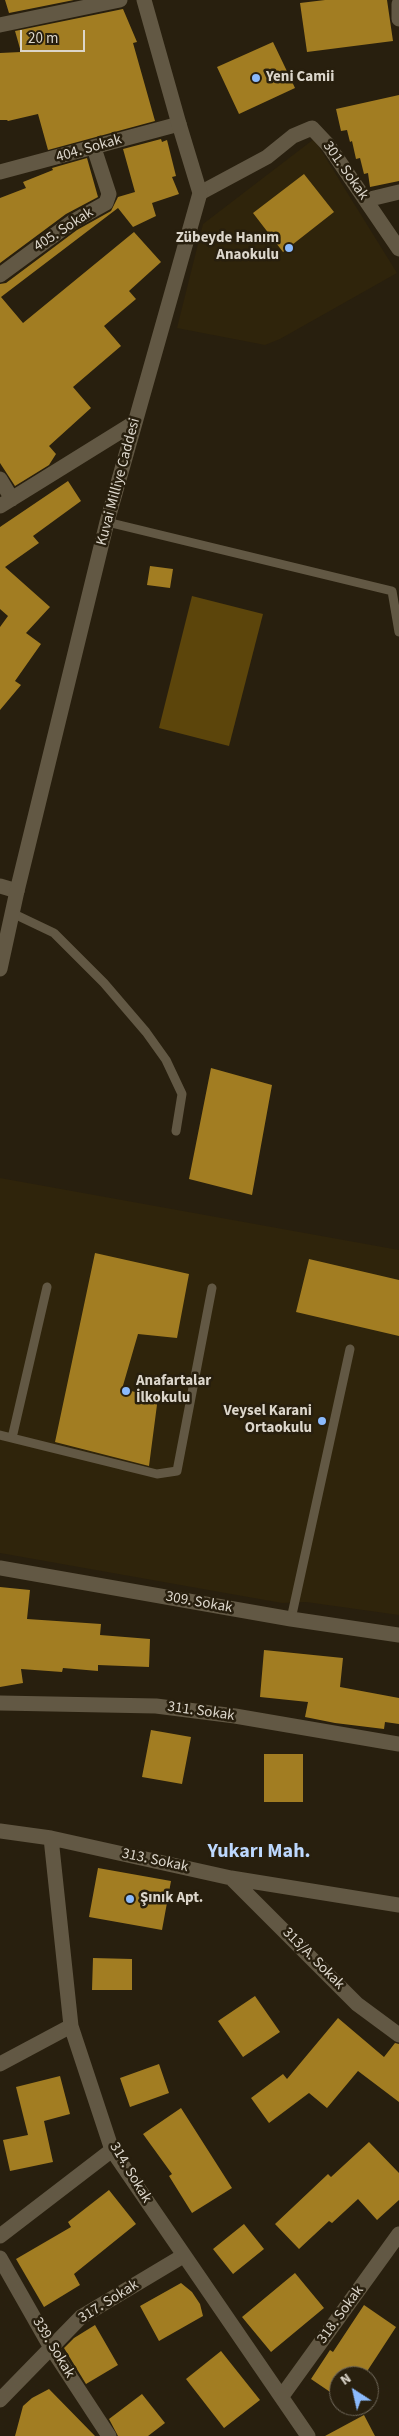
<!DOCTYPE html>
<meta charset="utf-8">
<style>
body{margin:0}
#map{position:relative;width:399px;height:2436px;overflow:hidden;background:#281f0e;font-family:"Source Sans 3",sans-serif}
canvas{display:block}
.north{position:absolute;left:329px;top:2366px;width:50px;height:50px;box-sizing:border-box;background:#281f0e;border:1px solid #70685a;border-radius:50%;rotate:325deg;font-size:14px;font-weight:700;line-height:20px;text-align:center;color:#dcd6cb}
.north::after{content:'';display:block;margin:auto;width:18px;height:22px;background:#8bbafc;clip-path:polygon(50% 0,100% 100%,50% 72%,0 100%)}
.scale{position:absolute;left:20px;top:30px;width:65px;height:22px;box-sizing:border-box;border:2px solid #dcd6cb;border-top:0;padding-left:6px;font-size:15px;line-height:18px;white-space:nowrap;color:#dcd6cb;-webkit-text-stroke:4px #281f0e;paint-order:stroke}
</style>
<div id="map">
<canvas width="399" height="2436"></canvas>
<div class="north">N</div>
<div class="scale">20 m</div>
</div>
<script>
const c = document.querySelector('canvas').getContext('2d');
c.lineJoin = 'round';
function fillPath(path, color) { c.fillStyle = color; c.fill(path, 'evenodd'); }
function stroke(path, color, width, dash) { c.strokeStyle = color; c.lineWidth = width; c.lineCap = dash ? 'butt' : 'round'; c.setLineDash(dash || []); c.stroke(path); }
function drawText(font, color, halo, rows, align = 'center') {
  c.font = font + ' "Source Sans 3",sans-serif'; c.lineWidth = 5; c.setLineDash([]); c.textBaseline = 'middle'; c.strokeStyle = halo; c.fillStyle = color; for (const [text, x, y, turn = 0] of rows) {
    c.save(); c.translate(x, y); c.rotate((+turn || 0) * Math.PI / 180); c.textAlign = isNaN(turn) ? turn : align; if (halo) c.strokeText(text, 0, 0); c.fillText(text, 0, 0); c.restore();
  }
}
const built = new Path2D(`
 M 314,139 L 397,273 L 280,339 L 265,345 L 177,328 L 203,224 Z
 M 0,1178 L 399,1250 L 399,1615 L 306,1602 L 282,1603 L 0,1553 Z`);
const green = new Path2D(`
 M 192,596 L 263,614 L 229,746 L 159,728 Z`);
const building = new Path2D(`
 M 5,0 L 74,0 L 9,13 Z
 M 325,0 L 387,0 L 393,41 L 307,52 L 300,3 Z
 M 123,9 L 137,42 L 133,43 L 155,121 L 48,150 L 38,114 L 8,121 L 7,120 L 0,120 L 0,53 L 21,52 L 15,31 Z
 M 273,42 L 295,88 L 239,114 L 217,67 Z
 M 399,95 L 399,181 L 370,187 L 368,173 L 364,174 L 360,158 L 356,159 L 352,141 L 350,142 L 347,130 L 341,131 L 336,109 Z
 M 161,139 L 162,142 L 167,140 L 176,176 L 172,177 L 179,194 L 152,203 L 156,216 L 133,227 L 118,208 L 1,297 L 23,323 L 134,232 L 161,262 L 129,291 L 136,299 L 104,326 L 121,346 L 73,387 L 91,408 L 49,446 L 56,454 L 49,465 L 15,486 L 0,463 L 0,284 L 6,283 L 77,230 L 111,211 L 118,197 L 135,192 L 123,149 Z
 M 87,158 L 98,197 L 66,214 L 0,263 L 0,198 L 26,188 L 23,182 L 53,170 L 52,168 Z
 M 304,174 L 334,212 L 283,252 L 253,213 Z
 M 68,481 L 81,501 L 33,536 L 39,543 L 5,567 L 50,607 L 26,633 L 41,644 L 15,681 L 21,685 L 0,710 L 0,627 L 8,616 L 0,609 L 0,527 Z
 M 150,566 L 173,569 L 170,588 L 147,585 Z
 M 211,1068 L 272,1085 L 252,1195 L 189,1179 Z
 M 95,1253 L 189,1274 L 177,1338 L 138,1334 L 122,1389 L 158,1397 L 149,1466 L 55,1442 Z
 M 309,1259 L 399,1280 L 399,1336 L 296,1312 Z
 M 0,1587 L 30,1590 L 27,1619 L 101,1624 L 100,1635 L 150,1639 L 149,1667 L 98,1665 L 98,1671 L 63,1668 L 62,1672 L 21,1669 L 23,1683 L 0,1687 Z
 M 264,1650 L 343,1658 L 340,1687 L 399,1698 L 399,1724 L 385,1722 L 384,1729 L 335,1723 L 305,1717 L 308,1702 L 260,1697 Z
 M 151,1730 L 191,1737 L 182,1784 L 142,1777 Z
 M 264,1754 L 303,1754 L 303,1802 L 264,1802 Z
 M 98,1868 L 171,1881 L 162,1930 L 89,1917 Z
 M 93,1958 L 132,1959 L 132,1990 L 92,1990 Z
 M 255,1996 L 280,2032 L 243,2057 L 218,2021 Z
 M 338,2018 L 384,2057 L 395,2043 L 399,2044 L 399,2102 L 358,2071 L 327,2108 L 309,2093 L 269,2123 L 251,2098 L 283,2074 L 287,2079 Z
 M 159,2064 L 169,2093 L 130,2107 L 120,2078 Z
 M 60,2076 L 70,2114 L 44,2121 L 53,2162 L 10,2171 L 3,2140 L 28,2135 L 16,2087 Z
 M 181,2108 L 232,2188 L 192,2213 L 169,2176 L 172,2174 L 143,2134 Z
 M 369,2142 L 399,2173 L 399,2200 L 377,2220 L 358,2199 L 332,2223 L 329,2221 L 299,2249 L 275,2224 L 328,2174 L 331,2177 Z
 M 109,2190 L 136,2224 L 74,2274 L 80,2285 L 44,2307 L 16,2259 L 71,2227 L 68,2222 Z
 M 244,2224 L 264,2249 L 233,2274 L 213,2249 Z
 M 295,2273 L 324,2308 L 271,2352 L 242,2317 Z
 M 181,2283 L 192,2292 L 200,2304 L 203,2316 L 159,2341 L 140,2306 Z
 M 364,2305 L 396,2327 L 364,2376 L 339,2376 L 339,2398 L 311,2379 L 330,2350 L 333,2352 Z
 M 95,2325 L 118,2365 L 86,2384 L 64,2348 L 74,2338 Z
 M 221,2351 L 260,2400 L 224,2428 L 186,2379 Z
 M 49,2389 L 95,2436 L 15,2436 L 23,2406 L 32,2398 Z
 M 142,2394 L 165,2423 L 148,2436 L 118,2436 L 109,2419 Z
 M 364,2415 L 375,2436 L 325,2436 Z`);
const lane = new Path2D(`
 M 107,522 L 392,591 L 399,632
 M 12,913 L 54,933 L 104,983 L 146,1032 L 166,1060 L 182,1094 L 176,1131
 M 0,1435 L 157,1474 L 177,1471 L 212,1288
 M 12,1438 L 47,1287
 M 291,1619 L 350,1349`);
const street = new Path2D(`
 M 399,4 L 399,19
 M 0,25 L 120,0
 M 0,172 L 179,124
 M 200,193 L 267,157 L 293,136 L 312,128 L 328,145 L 399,249
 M 366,200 L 399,192
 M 0,275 L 72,222 L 106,203 L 109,194 L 94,148
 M 0,479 L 12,499
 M 0,506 L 134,423
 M 0,886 L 17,891
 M 0,1568 L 291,1619 L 399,1635
 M 0,1703 L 156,1706 L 235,1716 L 399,1744
 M 0,1831 L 51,1838 L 231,1878 L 399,1905
 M 51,1838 L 71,2026 L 112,2150 L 308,2436
 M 231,1878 L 357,2004 L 399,2035
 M 0,2064 L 71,2026
 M 0,2236 L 112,2150
 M 0,2258 L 50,2346 L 109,2436
 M 282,2396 L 399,2234
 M 0,2400 L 81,2317 L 183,2256`);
const secondary = new Path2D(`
 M 0,969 L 17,891 L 107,522 L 200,193 L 179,124 L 144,0`);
const markers = [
 [256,78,5,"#8bbafc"],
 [289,248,5,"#8bbafc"],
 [126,1391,5,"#8bbafc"],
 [322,1421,5,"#8bbafc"],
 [130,1899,5,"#8bbafc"]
];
const poiNames = [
 ["Yeni Camii",266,78],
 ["Zübeyde Hanım",279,239,"right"],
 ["Anaokulu",279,256,"right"],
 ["Anafartalar",136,1382],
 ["İlkokulu",136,1399],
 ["Veysel Karani",312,1412,"right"],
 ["Ortaokulu",312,1429,"right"],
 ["Şınık Apt.",140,1899]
];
const streetNames = [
 ["404. Sokak",89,149,-16],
 ["301. Sokak",345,171,55],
 ["405. Sokak",64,230,-33],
 ["Kuvai Milliye Caddesi",119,482,-75],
 ["309. Sokak",199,1603,10],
 ["311. Sokak",201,1712,8],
 ["313. Sokak",155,1861,12],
 ["313/A. Sokak",313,1959,45],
 ["314. Sokak",130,2173,59],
 ["317. Sokak",109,2302,-32],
 ["318. Sokak",341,2315,-54],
 ["339. Sokak",53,2348,59]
];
const districtNames = [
 ["Yukarı Mah.",259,1853]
];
fillPath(built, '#2f240b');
fillPath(green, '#5c450b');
fillPath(building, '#a27d22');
stroke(lane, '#625844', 9);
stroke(street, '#625844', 15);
stroke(secondary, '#625844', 15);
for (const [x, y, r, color] of markers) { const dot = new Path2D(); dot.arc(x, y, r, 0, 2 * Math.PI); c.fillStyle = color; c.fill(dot); stroke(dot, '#281f0e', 2); }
drawText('bold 15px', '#dcd6cb', '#281f0e', poiNames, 'left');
drawText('15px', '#dcd6cb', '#281f0e', streetNames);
drawText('bold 20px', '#bdd8fe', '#281f0e', districtNames);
</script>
